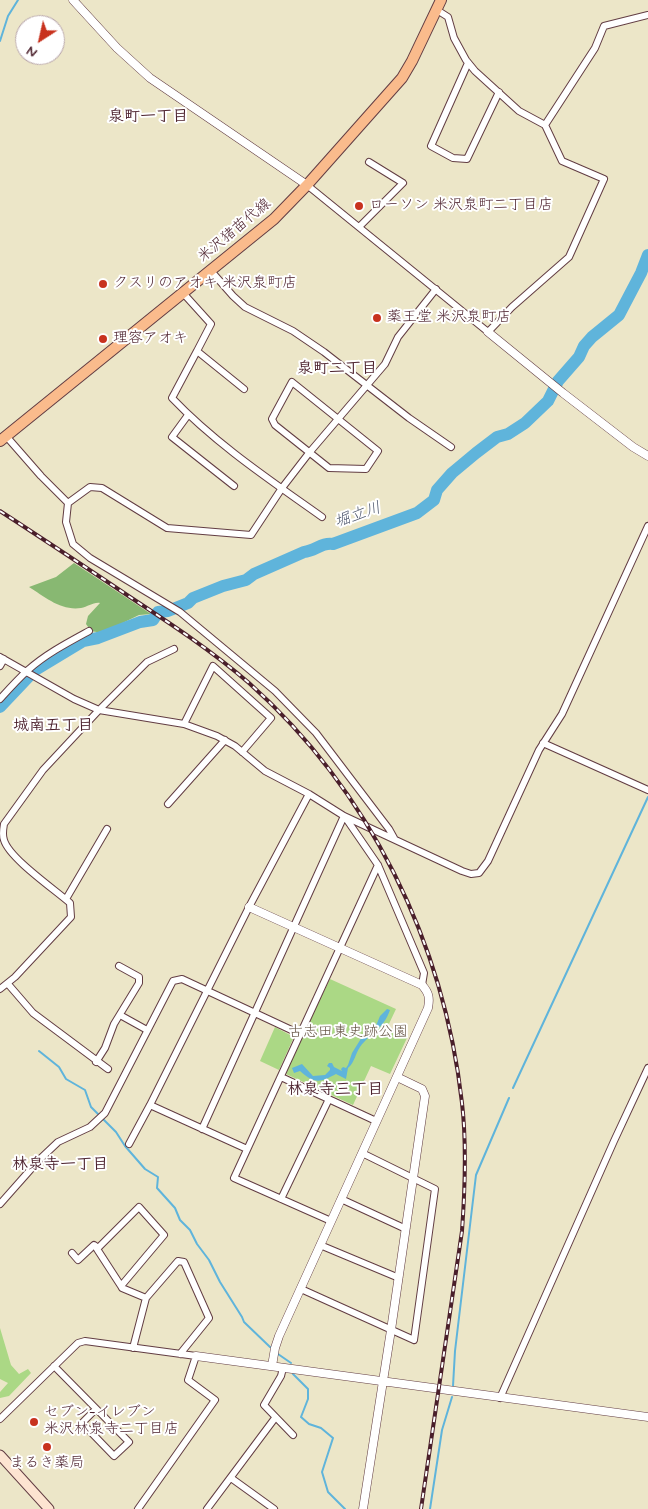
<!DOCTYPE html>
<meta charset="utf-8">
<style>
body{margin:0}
#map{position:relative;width:648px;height:1509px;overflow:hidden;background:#ece6c8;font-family:Mynerve,sans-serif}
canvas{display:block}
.north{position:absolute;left:15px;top:15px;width:50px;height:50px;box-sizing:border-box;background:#fff;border:1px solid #b7a5aa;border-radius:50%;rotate:215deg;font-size:14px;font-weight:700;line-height:20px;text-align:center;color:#4a1f2b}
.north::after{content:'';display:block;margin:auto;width:18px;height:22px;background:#c8321e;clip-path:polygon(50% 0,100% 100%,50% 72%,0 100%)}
</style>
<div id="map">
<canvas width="648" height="1509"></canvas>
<div class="north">N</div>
</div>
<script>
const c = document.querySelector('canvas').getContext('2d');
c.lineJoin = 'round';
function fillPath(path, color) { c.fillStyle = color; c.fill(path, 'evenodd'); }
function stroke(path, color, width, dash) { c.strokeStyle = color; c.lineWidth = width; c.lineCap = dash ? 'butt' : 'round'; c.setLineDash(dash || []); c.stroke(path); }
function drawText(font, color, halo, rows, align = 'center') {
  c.font = font + ' Mynerve,"Klee One",sans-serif'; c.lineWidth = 4; c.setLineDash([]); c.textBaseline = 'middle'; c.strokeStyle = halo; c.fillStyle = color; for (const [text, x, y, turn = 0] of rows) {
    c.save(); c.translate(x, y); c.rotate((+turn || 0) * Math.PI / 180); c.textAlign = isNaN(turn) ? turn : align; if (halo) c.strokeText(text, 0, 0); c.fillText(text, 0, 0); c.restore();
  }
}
const green = new Path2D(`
 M 330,979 L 396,1009 L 387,1028 L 407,1038 L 390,1074 L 371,1066 L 353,1105 L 286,1074 L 302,1036 Z
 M 275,1027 L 292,1036 L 293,1039 L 279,1070 L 260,1061 Z
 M 0,1328 L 11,1365 L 19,1374 L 28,1369 L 31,1373 L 9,1396 L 0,1398 L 0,1392 L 8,1383 L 0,1379 Z`);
const forest = new Path2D(`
 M 74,563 L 151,614 L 139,615 L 102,633 L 91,631 L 86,624 L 88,616 L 100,603 C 93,602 88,607 81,608 C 61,611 45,597 29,587 L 56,577 Z`);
const water = new Path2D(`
 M 387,1009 L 390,1010 C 383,1030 371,1032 360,1047 C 355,1054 355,1062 348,1068 L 346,1079 L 336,1074 C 320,1082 316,1085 300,1071 L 294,1073 L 292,1068 L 302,1064 L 313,1076 L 325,1075 L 330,1070 L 330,1068 L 327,1066 L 329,1063 L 332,1063 L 334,1067 L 342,1071 L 341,1069 L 343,1067 L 346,1068 L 348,1065 L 352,1053 L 362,1037 L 364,1037 L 375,1028 L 380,1016 Z`);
const stream = new Path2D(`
 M 0,41 L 8,16 L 18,0
 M 39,1051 L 59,1067 L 66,1079 L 85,1090 L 91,1107 L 116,1132 L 125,1146 L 145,1169 L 158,1177 L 157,1188 L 175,1208 L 180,1220 L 190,1230 L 197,1244 L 209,1260 L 220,1282 L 242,1317 L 244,1322 L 270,1347
 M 513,1088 L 648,797
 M 278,1354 L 291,1363
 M 293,1374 L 308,1389 L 308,1399 L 301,1417 L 309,1424 L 321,1428 L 333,1438 L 322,1472 L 328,1492 L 345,1509
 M 453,1386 L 455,1351 L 476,1175 L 509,1098
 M 430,1509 L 442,1430 L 452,1397`);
const river = new Path2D(`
 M 0,707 L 35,670 L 83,641 L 98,638 L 140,622 L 153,620 L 158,612 L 168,611 L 188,603 L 193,598 L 223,586 L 246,580 L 254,574 L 304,552 C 315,551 322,542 333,544 L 417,513 L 434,500 L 437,490 L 452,473 L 476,453 L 497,437 L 508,434 L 525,423 L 548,401 L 558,381 L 579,357 L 584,346 L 592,337 L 619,315 L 641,273 L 648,255`);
const minor = new Path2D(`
 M 437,10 L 448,17 L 454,38 L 466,60 L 475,71 L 519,111 L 545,125
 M 468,63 L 431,146 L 453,158 L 467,159 L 499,92
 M 307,185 L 488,332 L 512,307 L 569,257 L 604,179 L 562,161 L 545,125 L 595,48 L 604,26 L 648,15
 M 359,227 L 403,183 L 369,162
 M 211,271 L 233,296 L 245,307 L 293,331 L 324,352 L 409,418 L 451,447
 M 183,293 L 211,324 L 197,351
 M 292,382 L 378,451 L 366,469 L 329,468 L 275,425 L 272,419 Z
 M 244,389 L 197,351 L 172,398 C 216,444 270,480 322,517
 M 188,415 L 172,437 L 234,486
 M 6,436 L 41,476 L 68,503
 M 0,657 L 74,699 L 99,710 L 184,724 L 217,736 L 235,746 L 265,771 L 309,794 L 344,816 L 462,871 L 471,874 L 479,873 L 488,861 L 539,750 L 562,714 L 648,526
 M 0,666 L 4,659
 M 0,699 C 9,689 18,679 28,670 C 46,654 67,643 89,631
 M 184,724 L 213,666 L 271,718 L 242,752
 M 543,743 L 648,790
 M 168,804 L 225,740
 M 345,817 L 378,865 L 424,973 L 422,985
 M 394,838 L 389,829 L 316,733 L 275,691 L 180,612 L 90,558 L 73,544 L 66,522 L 68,503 L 90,487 L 102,488 L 167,528 L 251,535 L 282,488 L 309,453 L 385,364 L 398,337 L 436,289
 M 66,899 L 107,829
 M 8,984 L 33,1013 L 108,1069
 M 0,989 L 15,977 L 71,917 L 70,903 C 54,889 9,858 4,840 C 2,835 3,830 4,824 L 43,770 L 99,710 L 147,662 L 174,649
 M 120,1015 L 147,1030
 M 96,1062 L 105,1048 L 114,1024 L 139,983 L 139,977 L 119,966
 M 281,1077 L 376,1121
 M 150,1105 L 247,1149
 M 202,1129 L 344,816
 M 129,1144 L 150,1105 L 249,907 L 309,794
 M 281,1199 L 329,1099
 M 341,1199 L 406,1229
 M 0,1204 L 39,1160 L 58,1142 L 90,1127 L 105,1113 L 173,981 L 182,979 L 300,1034
 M 331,1221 L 234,1178 L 378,865
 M 320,1245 L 399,1278
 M 72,1253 L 78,1260 L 94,1245 L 98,1248
 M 121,1286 L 164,1235 L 139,1207 L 97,1249 L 121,1286 L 122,1288 L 146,1298 L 133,1348
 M 301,1289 L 414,1340 L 435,1189 L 362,1153
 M 146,1298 L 178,1261 L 184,1262 L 209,1318 L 180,1354
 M 54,1366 L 129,1442 L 114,1456 L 82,1423 L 96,1409
 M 283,1368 L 281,1376 L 264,1405 L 293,1435
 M 500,1398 L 614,1141 L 648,1068
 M 0,1419 L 78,1343 L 85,1341 L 196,1356 L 188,1380 L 215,1400 L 138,1509
 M 231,1478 L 274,1509
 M 207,1509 L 275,1418`);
const tertiary = new Path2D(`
 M 73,0 L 117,48 L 150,78 L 307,185
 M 488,332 L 563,393 L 633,447 L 648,456
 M 249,907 L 422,985 C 429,993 430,998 428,1008 L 279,1336 L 275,1348 L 272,1366
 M 196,1356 L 648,1417
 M 363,1509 L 391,1330 L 425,1096 L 422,1089 L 397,1077`);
const secondary = new Path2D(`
 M 0,1455 L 49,1509`);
const primary = new Path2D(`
 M 0,441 L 274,219 L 307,185 L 402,78 L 412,61 L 441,0`);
const rail = new Path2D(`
 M 0,511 C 43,539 87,568 130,597 C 171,624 212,651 249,683 C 370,791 444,943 462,1103 C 467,1146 465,1189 462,1231 L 421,1509`);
const markers = [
 [359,206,5,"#c8321e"],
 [103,284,5,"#c8321e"],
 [377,318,5,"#c8321e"],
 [103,339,5,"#c8321e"],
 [34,1422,5,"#c8321e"],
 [47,1447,5,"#c8321e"]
];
const poiNames = [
 ["ローソン 米沢泉町二丁目店",369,206],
 ["クスリのアオキ 米沢泉町店",113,284],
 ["薬王堂 米沢泉町店",387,318],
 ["理容アオキ",113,339],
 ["セブン-イレブン",44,1413],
 ["米沢林泉寺二丁目店",44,1430],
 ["まるき薬局",47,1464,"center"]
];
const streetNames = [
 ["米沢猪苗代線",235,231,-40]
];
const parkNames = [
 ["古志田東史跡公園",348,1033]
];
const neighbourhoodNames = [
 ["泉町一丁目",148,118],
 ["泉町二丁目",337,370],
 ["城南五丁目",53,727],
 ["林泉寺三丁目",335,1091],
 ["林泉寺一丁目",60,1166]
];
const waterNames = [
 ["堀立川",358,516,-19]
];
fillPath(green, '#abd885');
fillPath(forest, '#88b872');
fillPath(water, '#5fb4db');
stroke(stream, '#5fb4db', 2);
stroke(river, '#5fb4db', 12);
stroke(minor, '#623d43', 8);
stroke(tertiary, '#623d43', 9);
stroke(secondary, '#623d43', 11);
stroke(primary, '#623d43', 12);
stroke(minor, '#fff', 6);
stroke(tertiary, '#fff', 8);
stroke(secondary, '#fde4d1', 9);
stroke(primary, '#fabb8c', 10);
stroke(rail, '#4a1f2b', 4);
stroke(rail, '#fff', 2, [5.5]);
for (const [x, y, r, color] of markers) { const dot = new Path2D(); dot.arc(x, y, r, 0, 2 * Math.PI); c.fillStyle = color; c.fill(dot); stroke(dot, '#fff', 2); }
drawText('15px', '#4a1f2b', '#fff', poiNames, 'left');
drawText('15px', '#4a1f2b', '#fff', streetNames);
drawText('15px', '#675646', '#fff', parkNames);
drawText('bold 16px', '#4a1f2b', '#fff', neighbourhoodNames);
drawText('italic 16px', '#525b71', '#fff', waterNames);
</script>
